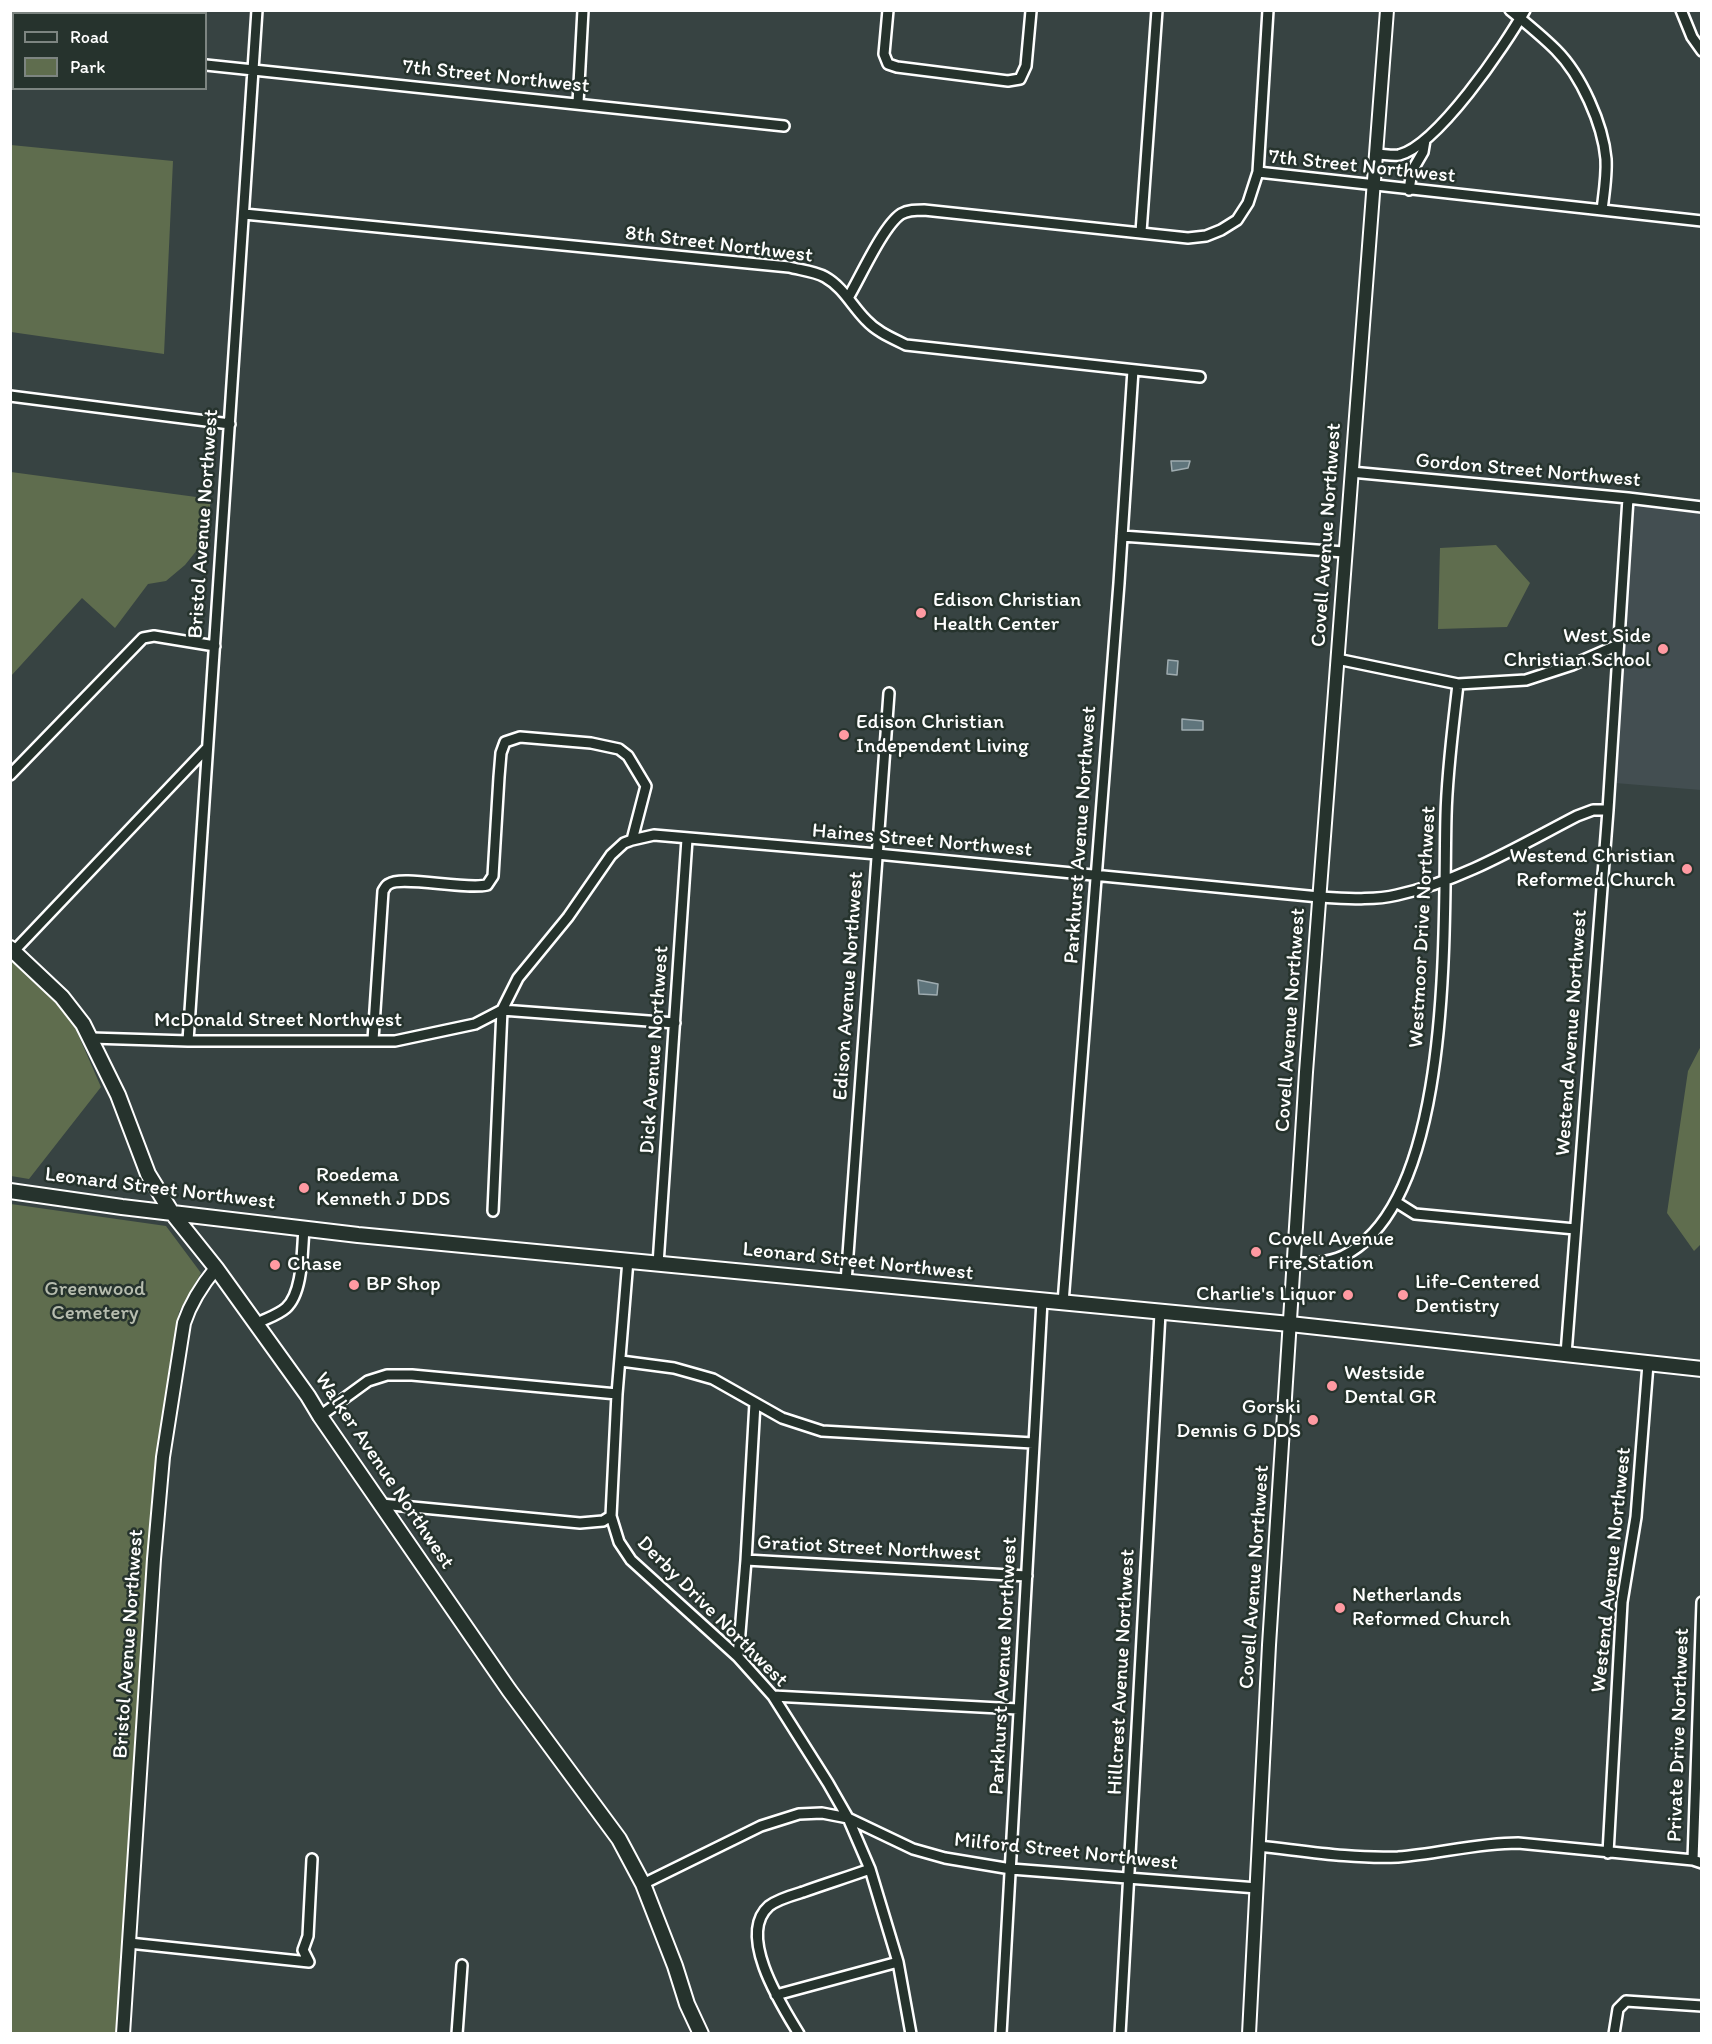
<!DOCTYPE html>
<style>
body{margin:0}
#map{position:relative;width:1712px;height:2044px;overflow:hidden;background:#374342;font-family:Itim,sans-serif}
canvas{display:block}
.frame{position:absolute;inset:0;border:12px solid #fff;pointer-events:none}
.legend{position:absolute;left:12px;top:12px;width:195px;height:78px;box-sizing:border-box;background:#26332d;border:2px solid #7d8581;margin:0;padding:8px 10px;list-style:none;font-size:18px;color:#fff}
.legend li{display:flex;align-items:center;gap:12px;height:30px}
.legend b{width:30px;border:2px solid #7d8581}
</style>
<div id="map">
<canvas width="1712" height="2044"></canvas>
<div class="frame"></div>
<ul class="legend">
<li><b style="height:8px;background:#26332d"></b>Road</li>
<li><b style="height:16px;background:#5f6d4e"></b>Park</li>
</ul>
</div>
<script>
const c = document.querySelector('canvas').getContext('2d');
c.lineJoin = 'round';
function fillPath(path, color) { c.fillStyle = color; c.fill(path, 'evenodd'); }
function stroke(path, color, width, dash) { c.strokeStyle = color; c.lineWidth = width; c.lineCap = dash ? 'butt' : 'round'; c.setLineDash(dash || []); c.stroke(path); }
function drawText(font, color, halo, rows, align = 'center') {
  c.font = font + ' Itim,sans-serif'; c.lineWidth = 5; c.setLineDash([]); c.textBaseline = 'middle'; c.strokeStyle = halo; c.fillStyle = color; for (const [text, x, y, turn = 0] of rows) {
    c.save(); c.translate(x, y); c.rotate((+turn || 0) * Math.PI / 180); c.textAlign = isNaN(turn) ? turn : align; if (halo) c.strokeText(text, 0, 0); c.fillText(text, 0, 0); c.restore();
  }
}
const built = new Path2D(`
 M 1634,504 L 1701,514 L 1701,790 L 1615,783 Z`);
const green = new Path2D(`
 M 11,145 L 173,161 L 164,354 L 11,332 Z
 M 11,472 L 211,499 L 207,528 L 201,545 L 185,565 L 166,581 L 148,584 L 115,628 L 82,598 L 11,676 Z
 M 1496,545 L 1530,583 L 1507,627 L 1438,629 L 1440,548 Z
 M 11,958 L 46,990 L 74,1025 L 101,1087 L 29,1179 L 11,1176 Z
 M 1701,1046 L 1702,1243 L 1694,1251 L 1667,1213 L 1688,1071 Z
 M 11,1204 L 166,1226 L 201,1273 L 179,1312 L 169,1369 L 118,2033 L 11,2034 Z`);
const water = new Path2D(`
 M 1171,461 L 1190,461 L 1188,468 L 1172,471 Z
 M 1168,660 L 1178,661 L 1177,675 L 1167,674 Z
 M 1182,719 L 1203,721 L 1203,730 L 1182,730 Z
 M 918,980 L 938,984 L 937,995 L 919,994 Z`);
const minor = new Path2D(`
 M 888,10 L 884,54 L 888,64 L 897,67 L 1008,81 L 1020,79 L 1026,66 L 1031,11
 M 1510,10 C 1526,23 1542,36 1556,50 C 1581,75 1603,124 1606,159 C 1607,176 1604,193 1602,210
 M 1681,10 L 1692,37 L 1702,51
 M 10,40 L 14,40
 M 206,65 L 784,126
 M 578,103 L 583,10
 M 1376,154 C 1383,154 1392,156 1399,155 C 1437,146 1505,46 1525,10
 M 1258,172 L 1702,221
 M 1409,190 L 1412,171 L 1423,152 L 1425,140
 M 244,214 L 789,267 C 800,270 814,271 825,277 C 843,287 852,306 866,320 C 877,332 892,338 906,345 L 1200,377
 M 1141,232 L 1157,10
 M 848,298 C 860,278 883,226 901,214 C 908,210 916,210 924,210 L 1188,238 L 1206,236 L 1221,230 L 1237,220 L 1248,203 L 1258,172 L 1268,10
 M 10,396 L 230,424
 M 1351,472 L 1628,498 L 1702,507
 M 1122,536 L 1344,552
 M 1337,659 L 1458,684 L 1526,680 L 1572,665 L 1618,645
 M 10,775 L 143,638 L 154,636 L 215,646
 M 14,951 L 207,748
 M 91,1038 L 188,1041 L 395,1041 L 475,1024 L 502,1010 L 675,1023
 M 373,1040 L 383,891 C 385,888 386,885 389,884 C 401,875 464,890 487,885 L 493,876 L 499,777 L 501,753 L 505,742 L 520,737 L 591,743 L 619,749 L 628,756 L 646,786 L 632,840
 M 188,1041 L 257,10
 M 1396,1202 L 1415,1214 L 1575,1229
 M 493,1211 L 502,1010 L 518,978 L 568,917 L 611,855 L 624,843 L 632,840 L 654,835 L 877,854 L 1319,897 C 1344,898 1371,901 1397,895 C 1461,881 1519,846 1577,816 L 1593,810 L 1608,810
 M 628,1260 L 617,1394 L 611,1516 L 619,1542 L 631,1560 L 738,1657 L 773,1696 L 828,1783 L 848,1818 L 870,1869 L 898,1962 L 911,2034
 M 1294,1263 C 1311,1263 1327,1263 1343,1256 C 1455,1202 1443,923 1446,816 C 1447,772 1453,728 1458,684
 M 658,1264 L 687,839
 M 846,1282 L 889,693
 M 1063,1303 L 1119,583 L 1133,370
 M 256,1324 C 265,1319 278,1315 286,1308 C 303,1293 302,1251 304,1229
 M 1566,1354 L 1608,810 L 1628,498
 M 621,1361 L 674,1368 L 713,1379 L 782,1418 L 822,1431 L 1033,1443
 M 320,1416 L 368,1381 L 387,1375 L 412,1375 L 617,1394
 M 381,1504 L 580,1523 L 603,1521 L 611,1516
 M 746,1560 L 1027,1576
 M 738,1657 L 746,1560 L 755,1403
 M 773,1696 L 1018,1709
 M 1259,1846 C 1305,1851 1352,1859 1398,1857 C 1438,1854 1477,1843 1518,1843 L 1693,1860 L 1702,1863
 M 1608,1853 L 1622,1602 L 1636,1517 L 1648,1364
 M 1693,1860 L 1702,1602
 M 643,1884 L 761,1826 L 799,1814 L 822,1813 L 848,1818 L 913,1849 L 945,1858 L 1011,1869 L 1257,1888
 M 129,1943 L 309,1962 L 303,1950 L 308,1936 L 312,1859
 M 776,1995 L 898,1962
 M 457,2034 L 462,1965
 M 799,2034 C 782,2006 736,1935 769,1906 C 778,1899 793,1895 803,1892 C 825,1884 848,1877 870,1869
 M 1001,2034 L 1042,1301
 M 1120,2034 L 1160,1313
 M 1614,2034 L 1618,2009 L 1626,2001 L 1702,2006`);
const tertiary = new Path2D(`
 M 123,2034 L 154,1559 L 163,1457 L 184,1323 C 191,1302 202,1285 216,1268
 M 1249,2034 L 1269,1645 L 1306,1072 L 1387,10`);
const secondary = new Path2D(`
 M 10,948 L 62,997 L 83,1024 L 118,1095 L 148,1174 L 172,1213 L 216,1268 L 308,1396 L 320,1416 L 509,1690 L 619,1839 L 643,1884 L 675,1966 L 687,2004 L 701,2034
 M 10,1191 L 122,1207 L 358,1235 L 1290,1324 L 1702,1369`);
const markers = [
 [921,613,6,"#ff9aa2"],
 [1663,649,6,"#ff9aa2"],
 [844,735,6,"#ff9aa2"],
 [1687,869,6,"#ff9aa2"],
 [304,1188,6,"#ff9aa2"],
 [1256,1252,6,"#ff9aa2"],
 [275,1265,6,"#ff9aa2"],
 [354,1285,6,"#ff9aa2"],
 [1348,1295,6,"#ff9aa2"],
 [1403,1295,6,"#ff9aa2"],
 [1332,1386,6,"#ff9aa2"],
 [1313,1420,6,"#ff9aa2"],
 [1340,1608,6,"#ff9aa2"]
];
const streetNames = [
 ["7th Street Northwest",496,77,6],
 ["7th Street Northwest",1362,167,6],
 ["8th Street Northwest",719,245,7],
 ["Gordon Street Northwest",1528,471,5],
 ["Bristol Avenue Northwest",204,524,-86],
 ["Covell Avenue Northwest",1327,535,-86],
 ["Parkhurst Avenue Northwest",1081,835,-86],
 ["Haines Street Northwest",922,841,5],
 ["Westmoor Drive Northwest",1423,927,-87],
 ["Edison Avenue Northwest",849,986,-86],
 ["Covell Avenue Northwest",1291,1020,-86],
 ["McDonald Street Northwest",278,1021],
 ["Westend Avenue Northwest",1572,1033,-86],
 ["Dick Avenue Northwest",655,1050,-86],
 ["Leonard Street Northwest",160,1189,7],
 ["Leonard Street Northwest",858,1262,6],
 ["Walker Avenue Northwest",384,1471,56],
 ["Gratiot Street Northwest",869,1549,3],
 ["Westend Avenue Northwest",1612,1570,-84],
 ["Covell Avenue Northwest",1255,1577,-86],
 ["Derby Drive Northwest",712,1612,45],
 ["Bristol Avenue Northwest",129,1644,-86],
 ["Parkhurst Avenue Northwest",1004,1666,-87],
 ["Hillcrest Avenue Northwest",1122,1672,-87],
 ["Private Drive Northwest",1679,1735,-88],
 ["Milford Street Northwest",1066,1852,6]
];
const poiNames = [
 ["Edison Christian",933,601],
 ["Health Center",933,625],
 ["West Side",1651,637,"right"],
 ["Christian School",1651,661,"right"],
 ["Edison Christian",856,723],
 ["Independent Living",856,747],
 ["Westend Christian",1675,857,"right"],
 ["Reformed Church",1675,881,"right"],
 ["Roedema",316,1176],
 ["Kenneth J DDS",316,1200],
 ["Covell Avenue",1268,1240],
 ["Fire Station",1268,1264],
 ["Chase",287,1265],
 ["Life-Centered",1415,1283],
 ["Dentistry",1415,1307],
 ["BP Shop",366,1285],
 ["Charlie's Liquor",1336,1295,"right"],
 ["Westside",1344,1374],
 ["Dental GR",1344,1398],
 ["Gorski",1301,1408,"right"],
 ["Dennis G DDS",1301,1432,"right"],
 ["Netherlands",1352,1596],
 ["Reformed Church",1352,1620]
];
const parkNames = [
 ["Greenwood",95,1290],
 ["Cemetery",95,1314]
];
fillPath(built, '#434e51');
fillPath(green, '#5f6d4e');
fillPath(water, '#5f757c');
stroke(water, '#9facb0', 1.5);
stroke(minor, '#fff', 14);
stroke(tertiary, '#fff', 16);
stroke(secondary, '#fff', 18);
stroke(minor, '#26332d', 9);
stroke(tertiary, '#26332d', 12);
stroke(secondary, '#26332d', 14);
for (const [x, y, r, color] of markers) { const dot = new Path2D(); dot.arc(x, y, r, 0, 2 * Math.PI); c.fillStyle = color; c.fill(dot); stroke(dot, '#26332d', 2); }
drawText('21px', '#fff', '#26332d', streetNames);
drawText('21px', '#fff', '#26332d', poiNames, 'left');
drawText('21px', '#b7bdaf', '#26332d', parkNames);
</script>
